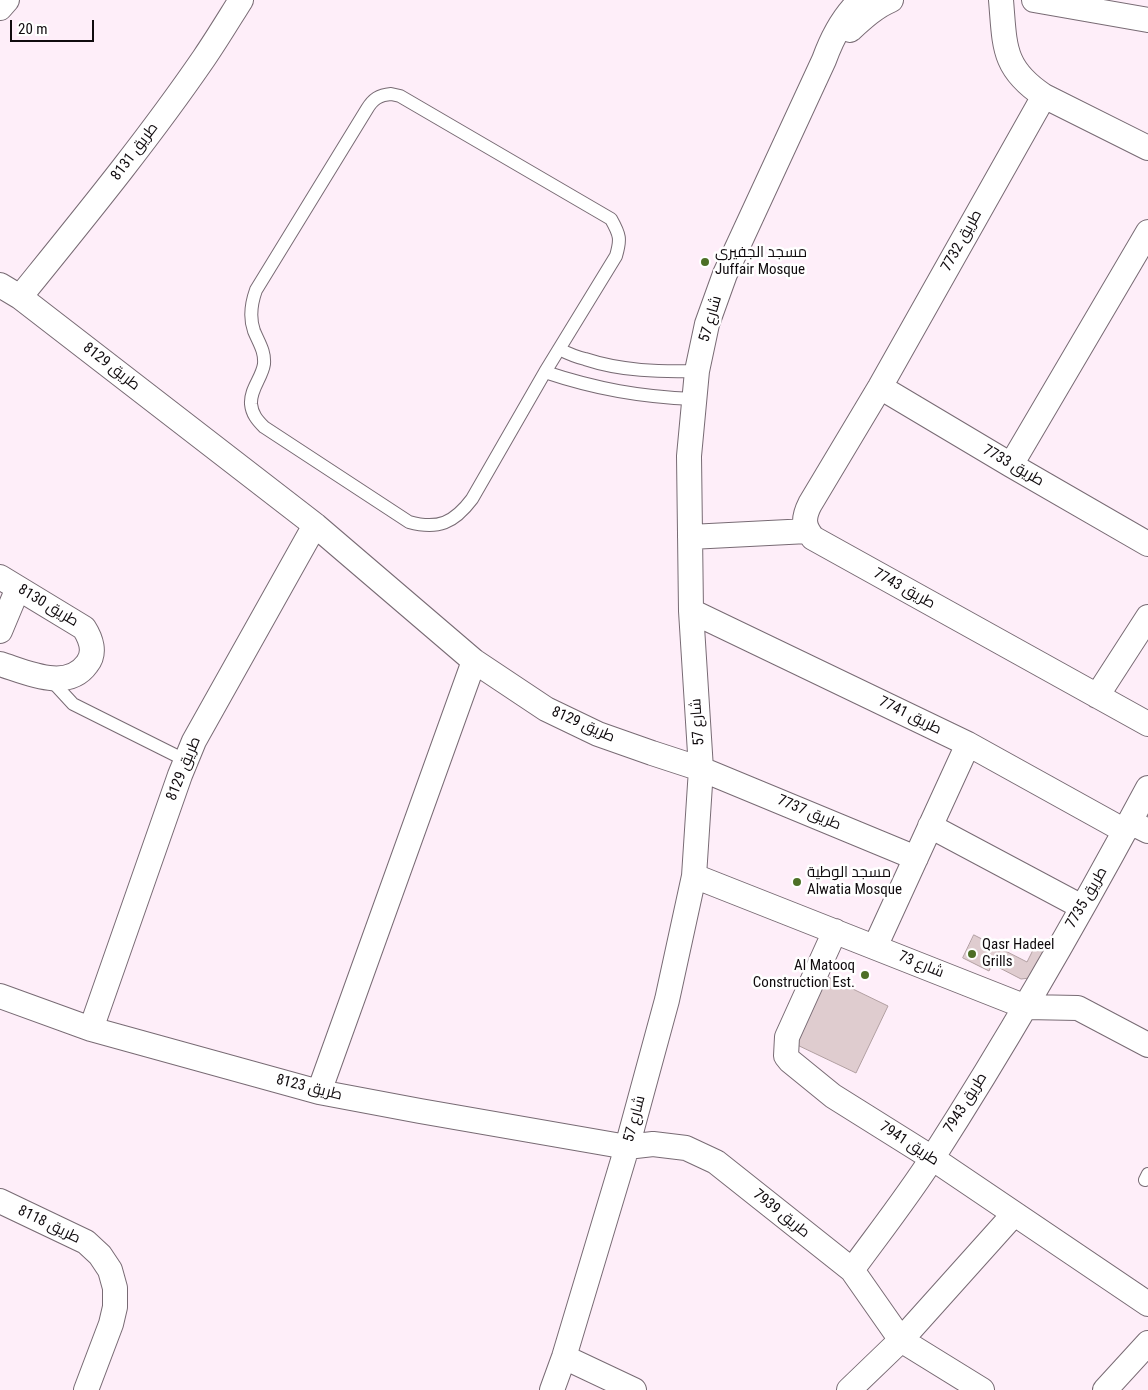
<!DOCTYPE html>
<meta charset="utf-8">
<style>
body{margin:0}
#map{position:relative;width:1148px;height:1390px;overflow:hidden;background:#feeef9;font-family:"Roboto Condensed",sans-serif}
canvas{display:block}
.scale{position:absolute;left:10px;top:20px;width:84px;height:22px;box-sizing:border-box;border:2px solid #100b0e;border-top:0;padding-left:6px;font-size:15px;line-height:18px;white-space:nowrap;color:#100b0e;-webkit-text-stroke:4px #fff;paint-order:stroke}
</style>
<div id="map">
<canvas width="1148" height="1390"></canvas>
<div class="scale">20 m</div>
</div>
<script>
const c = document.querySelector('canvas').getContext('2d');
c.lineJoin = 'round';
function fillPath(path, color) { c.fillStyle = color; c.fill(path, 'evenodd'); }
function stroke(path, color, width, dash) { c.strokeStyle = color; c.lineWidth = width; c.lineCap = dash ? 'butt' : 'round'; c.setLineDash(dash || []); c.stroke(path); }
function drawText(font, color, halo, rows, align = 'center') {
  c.font = font + ' "Roboto Condensed",Cairo,sans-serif'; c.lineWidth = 5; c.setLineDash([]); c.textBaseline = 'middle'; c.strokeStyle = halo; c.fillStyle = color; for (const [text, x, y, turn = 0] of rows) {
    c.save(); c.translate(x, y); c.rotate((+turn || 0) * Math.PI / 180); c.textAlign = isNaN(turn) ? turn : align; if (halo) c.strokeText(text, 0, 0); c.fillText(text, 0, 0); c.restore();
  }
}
const building = new Path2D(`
 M 974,935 L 1027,962 L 1034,948 L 1044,953 L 1030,978 L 1021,979 L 992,964 L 989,971 L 963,958 Z
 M 826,976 L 888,1006 L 856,1073 L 793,1043 Z`);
const lane = new Path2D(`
 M 391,94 L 400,96 L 611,219 C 620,235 621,239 616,256 L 545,372 L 472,499 C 454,523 438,530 409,522 L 264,427 C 257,420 252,414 251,404 C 250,389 262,378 264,364 C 265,351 259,343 254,331 C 249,317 251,304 256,290 L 367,109 C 373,99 379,95 391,94 Z
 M 559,349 C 567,353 576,357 585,359 C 621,371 660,372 697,371
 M 545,372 C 596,389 641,397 694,399
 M 50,679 L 73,704 L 185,760
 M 1145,1180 L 1148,1174`);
const street = new Path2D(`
 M 1001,0 C 1005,46 1002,68 1044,96 L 1148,148
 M 1034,0 L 1148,20
 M 0,8 L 7,0
 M 850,30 C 862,19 876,6 891,0
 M 1044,96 L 880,387 L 810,504 C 803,518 803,526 813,538 L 1148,724
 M 0,285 L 20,297 L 315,525 L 474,661 L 546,709 L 598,734 L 652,753 L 701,769 L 916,858
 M 20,297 C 83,219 147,141 204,58 C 217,39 229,19 241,0
 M 880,387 L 1011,465 L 1148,544
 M 1011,465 L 1148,232
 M 690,537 L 808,531
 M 0,577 L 84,628 C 91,639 96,653 87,664 C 67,692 26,672 0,664
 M 691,611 L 968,744 L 1125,831
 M 0,631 L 18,588
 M 1097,696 L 1148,617
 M 1130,822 L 1148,831
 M 930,826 L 1082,907
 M 694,876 L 1026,1007 L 1078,1008 L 1148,1045
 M 835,931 L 787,1037 L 786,1056 L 790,1061 L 833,1096 L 932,1158 L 1148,1304
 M 875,947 L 968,744
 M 0,996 L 91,1029 L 319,1092 L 420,1111 L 627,1147 L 653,1144 L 686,1148 L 716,1162 L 852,1270 L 901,1340 L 982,1390
 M 91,1029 L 180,775 L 194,741 L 315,525
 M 319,1092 L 474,661
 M 0,1201 L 86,1242 L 100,1255 L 110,1270 L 115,1288 L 115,1307 L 111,1324 L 86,1390
 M 852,1270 C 879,1233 908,1196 933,1157 C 1010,1037 1081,913 1148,788
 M 564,1357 L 634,1390
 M 552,1390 L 564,1357 L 627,1147 L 667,1000 L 694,876 L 701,769 L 691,611 L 689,456 L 697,371 L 707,324 L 725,274 L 824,60 C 832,38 843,16 861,0
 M 849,1390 L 901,1340 L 1014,1214
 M 1105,1390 L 1148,1343`);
const markers = [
 [705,262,5,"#4d6f26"],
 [797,882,5,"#4d6f26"],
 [972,954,5,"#4d6f26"],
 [865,975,5,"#4d6f26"]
];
const streetNames = [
 ["طريق 8131",135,152,-53],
 ["طريق 7732",962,241,-61],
 ["شارع 57",711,319,-74],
 ["طريق 8129",111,367,38],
 ["طريق 7733",1013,466,30],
 ["طريق 7743",904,589,29],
 ["طريق 8130",48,606,31],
 ["طريق 7741",910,716,26],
 ["شارع 57",698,722,-94],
 ["طريق 8129",583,725,24],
 ["طريق 8129",184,769,-68],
 ["طريق 7737",809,813,23],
 ["طريق 7735",1087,898,-60],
 ["شارع 73",921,965,22],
 ["طريق 8123",309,1088,14],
 ["طريق 7943",966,1103,-58],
 ["شارع 57",635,1119,-75],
 ["طريق 7941",909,1144,33],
 ["طريق 7939",781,1214,39],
 ["طريق 8118",49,1225,26]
];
const poiNames = [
 ["مسجد الجفيري",715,253],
 ["Juffair Mosque",715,270],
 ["مسجد الوطية",807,873],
 ["Alwatia Mosque",807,890],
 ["Qasr Hadeel",982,945],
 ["Grills",982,962],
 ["Al Matooq",855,966,"right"],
 ["Construction Est.",855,983,"right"]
];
fillPath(building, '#dfcccf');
stroke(building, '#b19fa1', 1);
stroke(lane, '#786b74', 14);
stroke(street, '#786b74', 26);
stroke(lane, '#fff', 12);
stroke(street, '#fff', 24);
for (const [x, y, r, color] of markers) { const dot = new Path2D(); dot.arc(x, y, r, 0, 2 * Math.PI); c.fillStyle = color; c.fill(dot); stroke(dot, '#fff', 2); }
drawText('15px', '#100b0e', '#fff', streetNames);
drawText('15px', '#100b0e', '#fff', poiNames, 'left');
</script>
